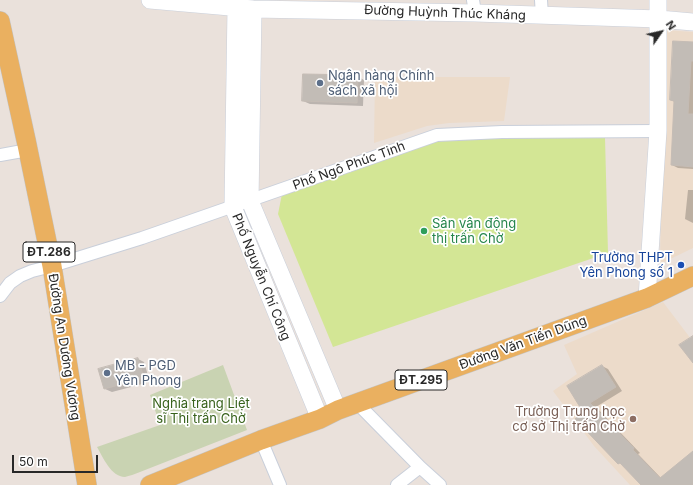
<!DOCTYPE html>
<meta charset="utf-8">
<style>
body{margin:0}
#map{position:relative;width:693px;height:485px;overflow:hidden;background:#eae1db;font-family:Inter,sans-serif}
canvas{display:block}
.north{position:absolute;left:641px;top:12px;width:40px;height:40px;-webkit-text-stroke:3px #fff;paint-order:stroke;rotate:56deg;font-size:11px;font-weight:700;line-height:16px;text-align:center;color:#282828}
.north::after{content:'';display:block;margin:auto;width:14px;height:18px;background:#282828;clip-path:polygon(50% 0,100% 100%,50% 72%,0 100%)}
.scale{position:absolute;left:12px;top:455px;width:86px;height:18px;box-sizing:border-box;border:2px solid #282828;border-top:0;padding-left:5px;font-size:12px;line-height:14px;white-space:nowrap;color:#282828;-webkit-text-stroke:3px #fff;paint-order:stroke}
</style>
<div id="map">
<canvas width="693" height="485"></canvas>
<div class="north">N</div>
<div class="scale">50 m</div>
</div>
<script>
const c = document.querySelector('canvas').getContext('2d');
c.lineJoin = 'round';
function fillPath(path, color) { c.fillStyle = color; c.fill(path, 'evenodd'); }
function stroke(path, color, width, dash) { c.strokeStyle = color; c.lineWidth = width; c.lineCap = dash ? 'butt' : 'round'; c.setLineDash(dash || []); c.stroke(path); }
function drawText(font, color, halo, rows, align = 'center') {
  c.font = font + ' Inter,sans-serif'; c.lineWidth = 3.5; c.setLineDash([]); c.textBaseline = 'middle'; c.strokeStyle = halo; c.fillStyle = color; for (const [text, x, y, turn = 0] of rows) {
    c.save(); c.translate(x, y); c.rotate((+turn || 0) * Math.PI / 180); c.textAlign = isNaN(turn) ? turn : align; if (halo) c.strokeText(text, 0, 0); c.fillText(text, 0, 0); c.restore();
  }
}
const education = new Path2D(`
 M 664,30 L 693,32 L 693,248 L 660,264 Z
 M 375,77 L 510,77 L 504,121 L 449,123 L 427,126 L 374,143 Z
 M 663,302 L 691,339 L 693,338 L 693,485 L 630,485 L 594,446 L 553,391 L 577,374 L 564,345 Z`);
const cemetery = new Path2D(`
 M 223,365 L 247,430 L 140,472 C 135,474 129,476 125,477 C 111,477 103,457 97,447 L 160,425 L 150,395 Z`);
const pitch = new Path2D(`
 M 488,137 L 605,138 L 608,253 L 333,347 L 278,214 L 282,194 L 440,139 Z`);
const shadow = new Path2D(`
 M 693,43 L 693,169 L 678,168 L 672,165 L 675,102 L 671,100 Z
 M 357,76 L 364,80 L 363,106 L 310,104 L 303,101 Z
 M 688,190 L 693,190 L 693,223 L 685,219 Z
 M 138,359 L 144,362 L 150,382 L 112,392 L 105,389 Z
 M 602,366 L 608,369 L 622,391 L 596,407 L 640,453 L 638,454 L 661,478 L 693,452 L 693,485 L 642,485 L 584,412 Z`);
const building = new Path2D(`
 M 673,41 L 693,42 L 693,61 L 691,61 L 688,114 L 693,114 L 693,167 L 671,165 L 674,101 L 670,100 Z
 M 303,74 L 358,75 L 357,103 L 302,101 Z
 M 693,336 L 693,363 L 679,345 Z
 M 138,358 L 144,378 L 104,389 L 98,369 Z
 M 602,365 L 616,387 L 590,403 L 634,448 L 633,450 L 660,478 L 693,451 L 693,485 L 641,485 L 620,463 L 618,464 L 575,419 L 583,412 L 567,386 Z`);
const street = new Path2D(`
 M 473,0 L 475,13
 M 541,0 L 542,16
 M 0,155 L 28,150
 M 0,296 L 10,283 L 20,276 L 32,271 L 52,266 L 142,238 L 437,135 L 502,132 L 658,131
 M 357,403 L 420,467 L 440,485
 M 261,440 L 280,485
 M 397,485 L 420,467`);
const secondary = new Path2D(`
 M 150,0 L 253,9 L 475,13 L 659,19 L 693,22
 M 236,8 L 233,207 L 320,419
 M 253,9 L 250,201 L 338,410
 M 647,298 L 658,131 L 658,0`);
const primary = new Path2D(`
 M 0,21 L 26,140 L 52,266 L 87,485
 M 150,485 L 261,440 L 320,419 L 338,410 L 647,298 L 693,276`);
const markers = [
 [320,83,4,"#5c6f8a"],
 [424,231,4,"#2e9e5b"],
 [681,265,4,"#1a4fb4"],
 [107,373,4,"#5c6f8a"],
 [633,419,4,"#8d6e63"]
];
const shields = [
 [49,252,52],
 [421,380,52]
];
const shieldNames = [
 ["ĐT.286",49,252],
 ["ĐT.295",421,380]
];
const streetNames = [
 ["Đường Huỳnh Thúc Kháng",445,13,2],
 ["Phố Ngô Phúc Tinh",349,166,-20],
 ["Phố Nguyễn Chí Công",261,277,68],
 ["Đường Văn Tiến Dũng",523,343,-20],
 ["Đường An Dương Vương",64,347,81]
];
const serviceNames = [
 ["Ngân hàng Chính",328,76],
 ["sách xã hội",328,91],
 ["MB - PGD",115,366],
 ["Yên Phong",115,381]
];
const leisureNames = [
 ["Sân vận động",432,224],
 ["thị trấn Chờ",432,239]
];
const transitNames = [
 ["Trường THPT",673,258],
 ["Yên Phong số 1",673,273]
];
const parkNames = [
 ["Nghĩa trang Liệt",201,404],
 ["sĩ Thị trấn Chờ",201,419]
];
const educationNames = [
 ["Trường Trung học",625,412],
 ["cơ sở Thị trấn Chờ",625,427]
];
fillPath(education, '#ecdbca');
fillPath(cemetery, '#c9d3b2');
fillPath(pitch, '#d3e695');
fillPath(shadow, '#0003');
fillPath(building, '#c2bcb6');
stroke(building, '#c5bcb5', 1);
stroke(street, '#c9cfda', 14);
stroke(secondary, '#c9cfda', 18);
stroke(primary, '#c3c3c3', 20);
stroke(street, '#fff', 12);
stroke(secondary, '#fff', 17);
stroke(primary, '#eab060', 19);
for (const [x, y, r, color] of markers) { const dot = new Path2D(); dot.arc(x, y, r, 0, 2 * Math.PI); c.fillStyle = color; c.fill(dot); stroke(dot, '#fff', 1.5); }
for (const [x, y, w] of shields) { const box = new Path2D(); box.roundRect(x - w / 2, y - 10, w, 20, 3); c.fillStyle = '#fff'; c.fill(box); stroke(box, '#282828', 1); }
drawText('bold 12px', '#282828', null, shieldNames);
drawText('13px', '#282828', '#fff', streetNames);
drawText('13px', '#4e5e75', '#fff', serviceNames, 'left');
drawText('13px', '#27864d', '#fff', leisureNames, 'left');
drawText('13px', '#164399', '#fff', transitNames, 'right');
drawText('13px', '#38621c', '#fff', parkNames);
drawText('13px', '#785e54', '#fff', educationNames, 'right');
</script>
